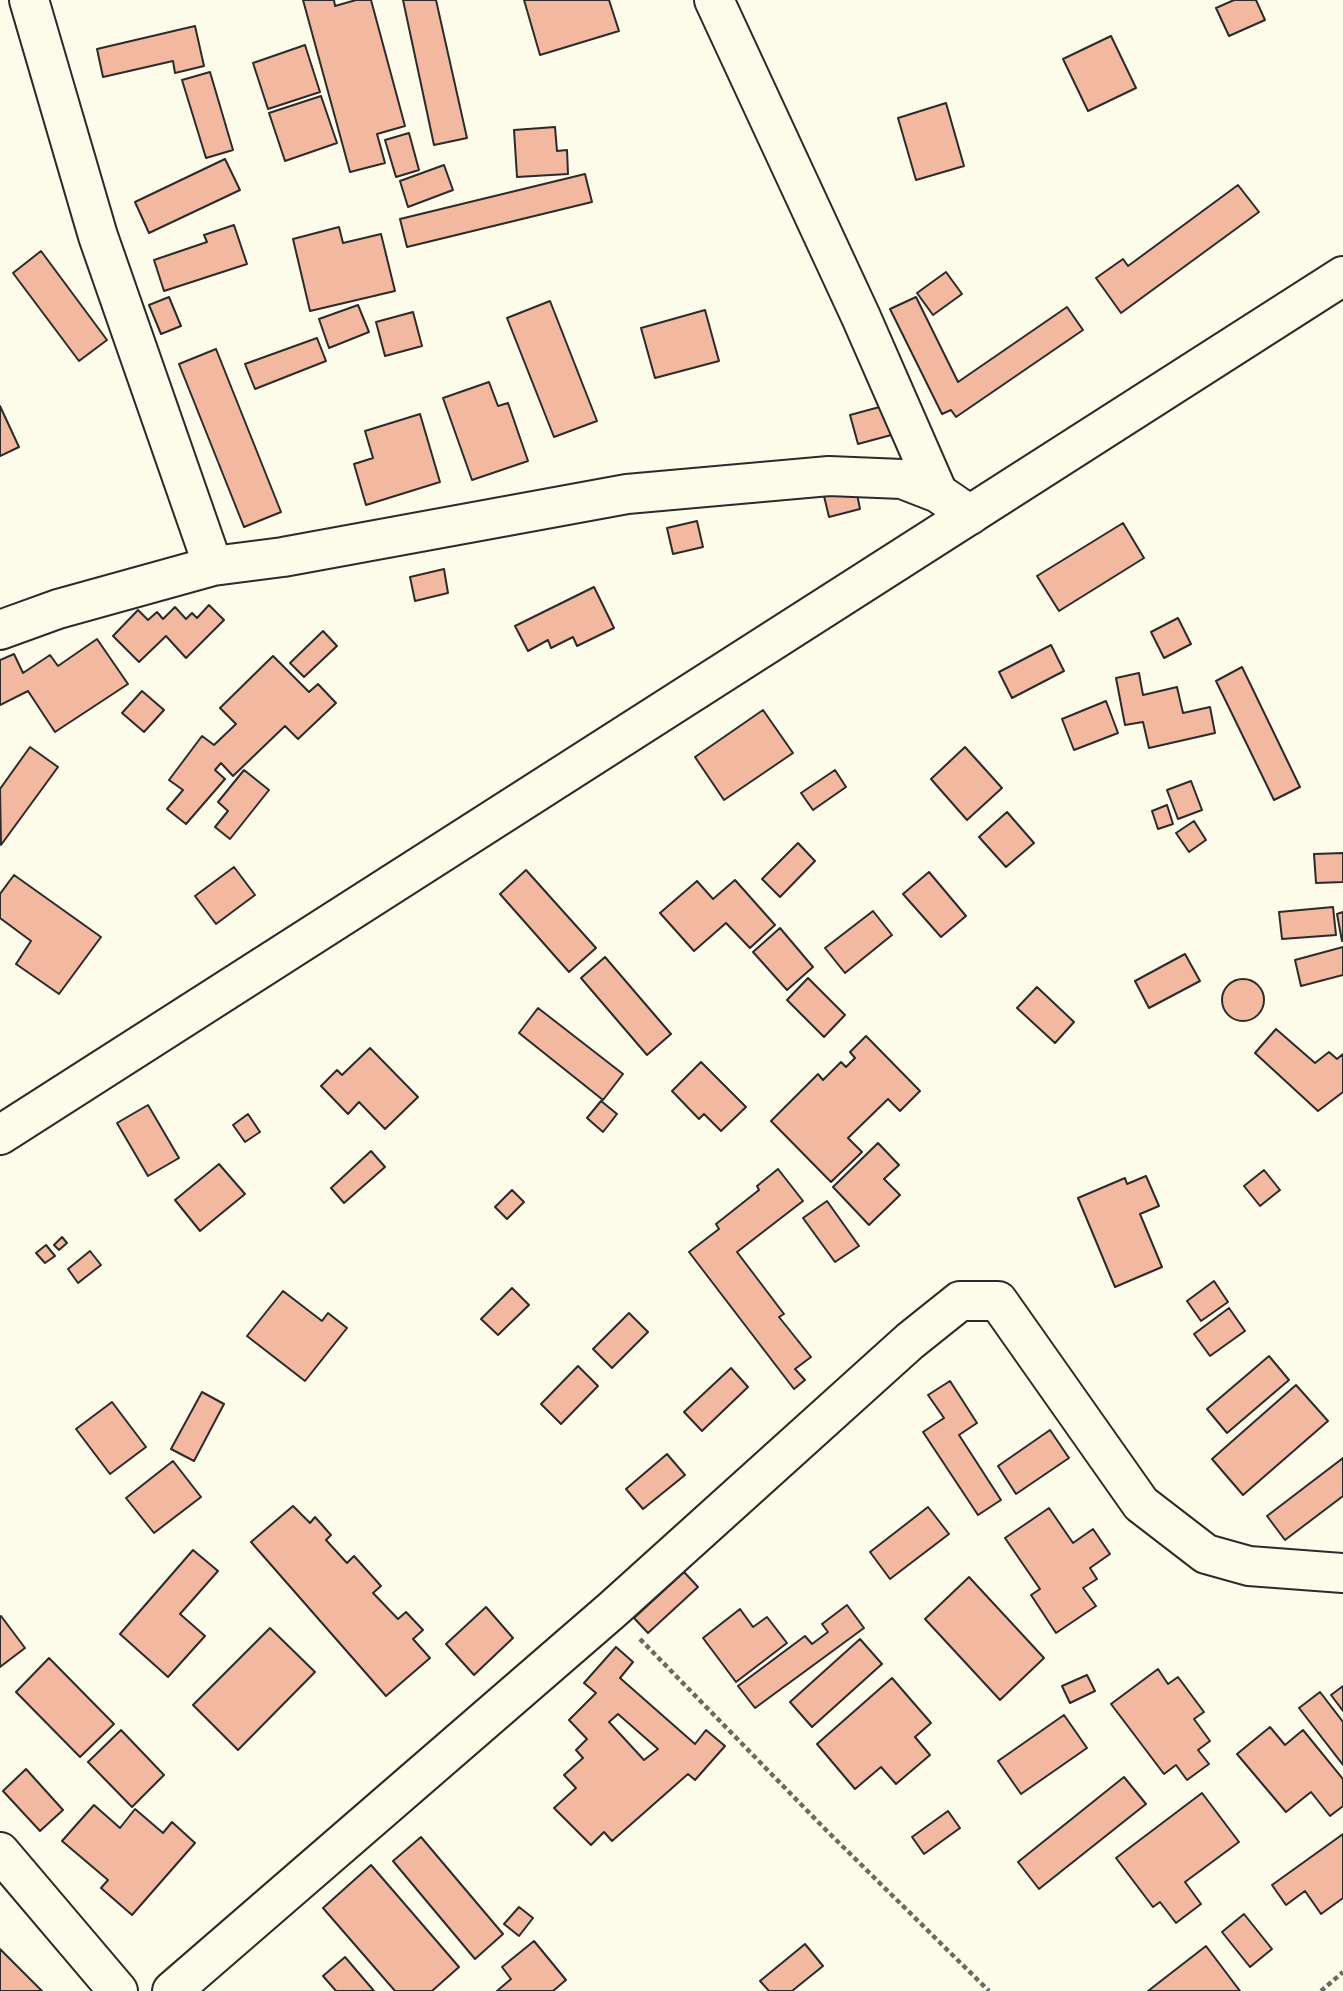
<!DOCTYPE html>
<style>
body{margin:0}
canvas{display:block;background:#fdfbea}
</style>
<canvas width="1343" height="1991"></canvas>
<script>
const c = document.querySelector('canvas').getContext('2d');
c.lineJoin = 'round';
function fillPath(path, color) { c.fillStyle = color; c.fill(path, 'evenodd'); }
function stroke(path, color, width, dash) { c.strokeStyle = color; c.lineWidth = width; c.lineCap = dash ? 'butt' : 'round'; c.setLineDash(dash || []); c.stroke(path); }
const building = new Path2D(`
 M 303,0 L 334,0 L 335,6 L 356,0 L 371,0 L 405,126 L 377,134 L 385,163 L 350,172 Z
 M 403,0 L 436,0 L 467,138 L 434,145 Z
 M 524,0 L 609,0 L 619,31 L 540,55 Z
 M 1234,0 L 1256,0 L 1265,20 L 1229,36 L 1216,8 Z
 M 195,26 L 204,66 L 175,73 L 173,61 L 103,77 L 97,49 Z
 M 1111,36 L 1136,88 L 1088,111 L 1063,59 Z
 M 305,45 L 320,92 L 268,109 L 253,63 Z
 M 210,72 L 233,150 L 206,158 L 182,80 Z
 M 321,96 L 337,143 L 285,161 L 269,113 Z
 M 946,103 L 964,166 L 916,180 L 898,118 Z
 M 555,127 L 557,151 L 567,150 L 568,174 L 517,177 L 514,130 Z
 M 409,133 L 419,170 L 396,177 L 385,140 Z
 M 225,159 L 240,190 L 149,233 L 135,202 Z
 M 444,165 L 453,190 L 408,207 L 400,181 Z
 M 585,174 L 592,202 L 407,247 L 400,219 Z
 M 1238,185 L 1259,212 L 1121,313 L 1096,278 L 1123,259 L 1128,266 Z
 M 234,225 L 247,264 L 164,291 L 154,260 L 207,242 L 204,235 Z
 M 339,227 L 343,243 L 381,234 L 395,291 L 310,311 L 293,239 Z
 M 41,251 L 107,340 L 79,361 L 13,273 Z
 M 946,272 L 962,294 L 933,315 L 917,293 Z
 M 169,297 L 181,326 L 161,334 L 149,305 Z
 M 916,297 L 958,382 L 1067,307 L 1083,330 L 956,417 L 951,410 L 942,414 L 890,309 Z
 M 550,301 L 597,421 L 554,437 L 507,318 Z
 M 358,305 L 369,332 L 329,348 L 319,319 Z
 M 705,310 L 719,361 L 655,378 L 641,328 Z
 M 413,312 L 422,346 L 385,356 L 376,322 Z
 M 317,338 L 326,361 L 255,389 L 245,364 Z
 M 216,349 L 281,512 L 244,527 L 179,364 Z
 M 489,382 L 498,406 L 508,403 L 528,461 L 472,480 L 443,398 Z
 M 887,405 L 895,434 L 858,444 L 850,415 Z
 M 0,406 L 19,447 L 0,456 Z
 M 420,414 L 440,482 L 366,505 L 354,464 L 373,458 L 365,431 Z
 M 856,489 L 860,509 L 829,517 L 824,496 Z
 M 697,521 L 703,547 L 673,554 L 667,528 Z
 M 1123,523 L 1144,558 L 1059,611 L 1037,576 Z
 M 444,569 L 448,593 L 415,601 L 410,577 Z
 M 594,587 L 614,628 L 577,646 L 573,637 L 551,648 L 548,640 L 528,651 L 515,626 Z
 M 209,605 L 224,620 L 186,658 L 166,636 L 139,662 L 113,636 L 138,610 L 148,620 L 157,612 L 163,619 L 175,607 L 186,619 L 192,613 L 197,618 Z
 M 1178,618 L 1191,644 L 1164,658 L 1151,632 Z
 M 323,631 L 337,646 L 304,677 L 290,663 Z
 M 97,639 L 128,684 L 55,732 L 28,691 L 0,705 L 0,660 L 14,654 L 23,673 L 50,655 L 58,666 Z
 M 1051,645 L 1064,671 L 1012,698 L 999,672 Z
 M 273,656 L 309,692 L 318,684 L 336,703 L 298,739 L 285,726 L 233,776 L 221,763 L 215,770 L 225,779 L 186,824 L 167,809 L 183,790 L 169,780 L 202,736 L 214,745 L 236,724 L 220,708 Z
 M 1242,667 L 1300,787 L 1274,800 L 1216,681 Z
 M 1139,673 L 1143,695 L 1177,687 L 1183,713 L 1210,707 L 1215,733 L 1149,748 L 1143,722 L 1125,725 L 1116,678 Z
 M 142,691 L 164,710 L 144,732 L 122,713 Z
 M 1106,701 L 1118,733 L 1074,750 L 1062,719 Z
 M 763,710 L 793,753 L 724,800 L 695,757 Z
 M 30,747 L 58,767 L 1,845 L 0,789 Z
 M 965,747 L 1002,788 L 967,820 L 931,779 Z
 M 244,770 L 269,790 L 230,839 L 215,827 L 228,811 L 218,802 Z
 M 835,770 L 846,787 L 813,810 L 801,793 Z
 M 1191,781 L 1202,810 L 1178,819 L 1167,790 Z
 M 1167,805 L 1173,824 L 1158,829 L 1152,811 Z
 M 1007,812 L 1034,843 L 1006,867 L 979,837 Z
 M 1194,821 L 1206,840 L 1189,852 L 1176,833 Z
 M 798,843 L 815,861 L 780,897 L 762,879 Z
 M 1343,853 L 1343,882 L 1316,883 L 1314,854 Z
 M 234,867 L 255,895 L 216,924 L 195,896 Z
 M 526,870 L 596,948 L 569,972 L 500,894 Z
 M 929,872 L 966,916 L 941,937 L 903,894 Z
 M 14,875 L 101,937 L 59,994 L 16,964 L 31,941 L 0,918 L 0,894 Z
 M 735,880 L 775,925 L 750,948 L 726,923 L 694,951 L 660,913 L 697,881 L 713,899 Z
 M 1333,907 L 1336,935 L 1282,939 L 1279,912 Z
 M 873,911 L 892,935 L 845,973 L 825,948 Z
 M 1343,912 L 1343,941 L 1342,941 L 1337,914 Z
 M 780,928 L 813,967 L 787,990 L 753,952 Z
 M 1343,947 L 1343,975 L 1301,986 L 1295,960 Z
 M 1185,954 L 1200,981 L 1149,1008 L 1135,981 Z
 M 605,957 L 671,1034 L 647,1055 L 581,978 Z
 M 808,978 L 845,1015 L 824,1037 L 787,1000 Z
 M1222 1000a21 21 0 1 1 42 0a21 21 0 1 1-42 0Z
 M 1037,987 L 1074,1022 L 1055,1043 L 1017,1008 Z
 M 538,1008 L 623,1074 L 603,1100 L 519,1033 Z
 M 1276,1029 L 1315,1063 L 1329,1052 L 1337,1059 L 1343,1054 L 1343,1092 L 1318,1111 L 1255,1053 Z
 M 866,1036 L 920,1091 L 900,1111 L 888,1099 L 848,1138 L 862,1152 L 831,1182 L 771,1121 L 818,1074 L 823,1080 L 841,1062 L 846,1067 L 855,1058 L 850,1052 Z
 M 370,1048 L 418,1097 L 385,1129 L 359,1102 L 348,1114 L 321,1086 L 337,1070 L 342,1075 Z
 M 701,1062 L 746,1107 L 721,1131 L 704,1114 L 699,1119 L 672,1091 Z
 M 601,1101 L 617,1114 L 603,1132 L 587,1118 Z
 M 148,1105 L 179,1158 L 148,1176 L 117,1123 Z
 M 248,1114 L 260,1132 L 245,1142 L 233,1125 Z
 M 878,1143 L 899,1165 L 884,1179 L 900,1195 L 869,1225 L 833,1187 Z
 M 371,1151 L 385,1167 L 344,1203 L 331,1188 Z
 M 219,1164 L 245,1194 L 200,1231 L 175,1200 Z
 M 778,1169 L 803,1201 L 737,1252 L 784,1314 L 779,1317 L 811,1357 L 795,1369 L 805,1380 L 794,1389 L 689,1252 L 719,1229 L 716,1224 L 759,1190 L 757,1186 Z
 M 1264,1170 L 1280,1190 L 1260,1206 L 1244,1186 Z
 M 1146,1176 L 1159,1206 L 1140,1214 L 1162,1267 L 1115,1287 L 1078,1198 L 1125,1178 L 1127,1184 Z
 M 512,1190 L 524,1202 L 507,1219 L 495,1207 Z
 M 827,1201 L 859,1246 L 835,1262 L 803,1218 Z
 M 62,1237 L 67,1243 L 59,1250 L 54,1245 Z
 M 46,1245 L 55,1256 L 45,1263 L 36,1253 Z
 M 90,1251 L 101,1265 L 78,1283 L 68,1269 Z
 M 1214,1281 L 1228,1302 L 1201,1321 L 1187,1301 Z
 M 512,1288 L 529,1305 L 498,1335 L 481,1319 Z
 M 283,1291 L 322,1321 L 328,1313 L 347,1328 L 305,1381 L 247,1336 Z
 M 1229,1308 L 1245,1331 L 1210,1356 L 1194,1334 Z
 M 629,1313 L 648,1332 L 612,1368 L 593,1349 Z
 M 1269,1356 L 1289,1380 L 1227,1433 L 1207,1409 Z
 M 578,1366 L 598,1386 L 561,1424 L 541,1404 Z
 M 731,1368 L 748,1387 L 702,1431 L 684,1412 Z
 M 950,1381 L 977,1423 L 959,1435 L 1001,1500 L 978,1515 L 923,1432 L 944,1418 L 928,1395 Z
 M 1296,1385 L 1328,1421 L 1243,1495 L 1212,1459 Z
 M 202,1392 L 224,1404 L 194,1461 L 171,1449 Z
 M 112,1402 L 146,1447 L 110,1474 L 76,1429 Z
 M 1050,1430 L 1069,1458 L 1016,1494 L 998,1466 Z
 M 667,1454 L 685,1475 L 643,1509 L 626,1489 Z
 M 1343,1458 L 1343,1496 L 1285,1540 L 1267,1516 Z
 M 173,1461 L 201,1497 L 154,1533 L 126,1498 Z
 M 293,1506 L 310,1523 L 315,1517 L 331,1535 L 326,1540 L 347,1563 L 354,1556 L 381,1586 L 373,1593 L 398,1619 L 406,1612 L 423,1630 L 413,1639 L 430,1658 L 386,1696 L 251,1542 Z
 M 928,1507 L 949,1534 L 890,1579 L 870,1552 Z
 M 1049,1508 L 1073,1543 L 1093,1529 L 1110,1554 L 1090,1568 L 1097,1579 L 1083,1588 L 1096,1606 L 1056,1633 L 1031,1595 L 1040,1589 L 1005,1538 Z
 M 193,1550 L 218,1571 L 180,1614 L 205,1636 L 168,1677 L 120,1634 Z
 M 684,1572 L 698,1587 L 648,1633 L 634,1618 Z
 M 969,1577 L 1044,1658 L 1000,1700 L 925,1619 Z
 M 847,1605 L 864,1628 L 755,1708 L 738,1686 L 805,1636 L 812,1644 L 828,1632 L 822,1624 Z
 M 486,1607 L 513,1638 L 474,1675 L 446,1644 Z
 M 740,1609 L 753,1627 L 767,1617 L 787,1643 L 736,1682 L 703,1638 Z
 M 1,1616 L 25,1648 L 0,1667 L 0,1617 Z
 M 270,1628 L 315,1672 L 238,1750 L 193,1705 Z
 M 860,1639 L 882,1664 L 812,1727 L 790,1702 Z
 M 616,1647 L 633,1662 L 620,1678 L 695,1744 L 706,1730 L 725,1746 L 695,1780 L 688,1774 L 612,1841 L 604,1832 L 591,1845 L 554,1808 L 576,1788 L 564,1775 L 583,1758 L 576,1750 L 587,1739 L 569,1720 L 596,1693 L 584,1683 ZM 618,1714 L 658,1749 L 644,1760 L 609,1722 Z
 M 49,1658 L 114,1724 L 80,1757 L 16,1692 Z
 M 1158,1669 L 1168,1684 L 1178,1677 L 1204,1712 L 1194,1719 L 1210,1741 L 1198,1750 L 1209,1764 L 1187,1780 L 1176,1765 L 1164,1774 L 1111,1704 Z
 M 1087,1675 L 1095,1691 L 1070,1703 L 1062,1686 Z
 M 892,1678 L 931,1723 L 915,1737 L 930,1755 L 896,1784 L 881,1767 L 855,1789 L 817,1744 Z
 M 1343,1686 L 1343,1711 L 1331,1695 Z
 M 1320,1692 L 1343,1722 L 1343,1765 L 1299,1708 Z
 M 1064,1715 L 1087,1748 L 1021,1794 L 998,1761 Z
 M 1270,1727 L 1285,1745 L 1303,1730 L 1343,1779 L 1343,1806 L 1330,1816 L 1311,1792 L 1286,1812 L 1237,1754 Z
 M 121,1730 L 164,1775 L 132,1807 L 88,1762 Z
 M 26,1769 L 63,1810 L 40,1831 L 3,1791 Z
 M 1124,1777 L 1146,1804 L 1039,1889 L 1018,1862 Z
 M 1202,1793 L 1239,1842 L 1185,1882 L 1201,1904 L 1176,1923 L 1160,1902 L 1153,1907 L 1116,1858 Z
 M 94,1805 L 120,1828 L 135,1809 L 163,1833 L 172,1822 L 195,1843 L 132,1915 L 101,1888 L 108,1880 L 62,1841 Z
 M 948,1811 L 960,1828 L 924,1854 L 912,1837 Z
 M 1343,1834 L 1343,1898 L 1321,1914 L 1305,1891 L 1286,1905 L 1272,1885 Z
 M 421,1837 L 503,1934 L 475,1959 L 393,1861 Z
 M 371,1865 L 459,1967 L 432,1991 L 395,1991 L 323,1908 Z
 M 519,1907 L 533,1918 L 519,1936 L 504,1924 Z
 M 1244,1914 L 1272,1949 L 1250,1967 L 1222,1932 Z
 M 534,1941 L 566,1980 L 553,1991 L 497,1991 L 511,1979 L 502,1967 Z
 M 805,1944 L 823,1966 L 792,1991 L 769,1991 L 760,1981 Z
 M 1206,1946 L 1240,1991 L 1148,1991 Z
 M 0,1949 L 42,1991 L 0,1991 Z
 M 345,1957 L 374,1991 L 336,1991 L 323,1976 Z`);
const path = new Path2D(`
 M 640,1639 L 825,1829 L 989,1991
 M 1321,1991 L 1343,1972`);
const minor = new Path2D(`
 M 29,0 L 98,236 L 213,566
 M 714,0 L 861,317 L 938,493
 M 0,630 L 58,609 L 213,566 L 283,557 L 627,494 L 829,476 L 902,479 L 938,493 L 970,515
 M 0,1852 L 118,1991
 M 172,1991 L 612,1610 L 910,1341 L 960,1301 L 998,1301 L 1141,1504 L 1206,1554 L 1249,1566 L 1343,1573`);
const secondary = new Path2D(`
 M 0,1135 L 1343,276`);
fillPath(building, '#f2b8a0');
stroke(building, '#2b2b2b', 2);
stroke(minor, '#2b2b2b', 42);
stroke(secondary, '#2b2b2b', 42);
stroke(path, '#6a6964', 4.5, [5, 3.5]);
stroke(minor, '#fdfbea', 38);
stroke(secondary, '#fdfbea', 38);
</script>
